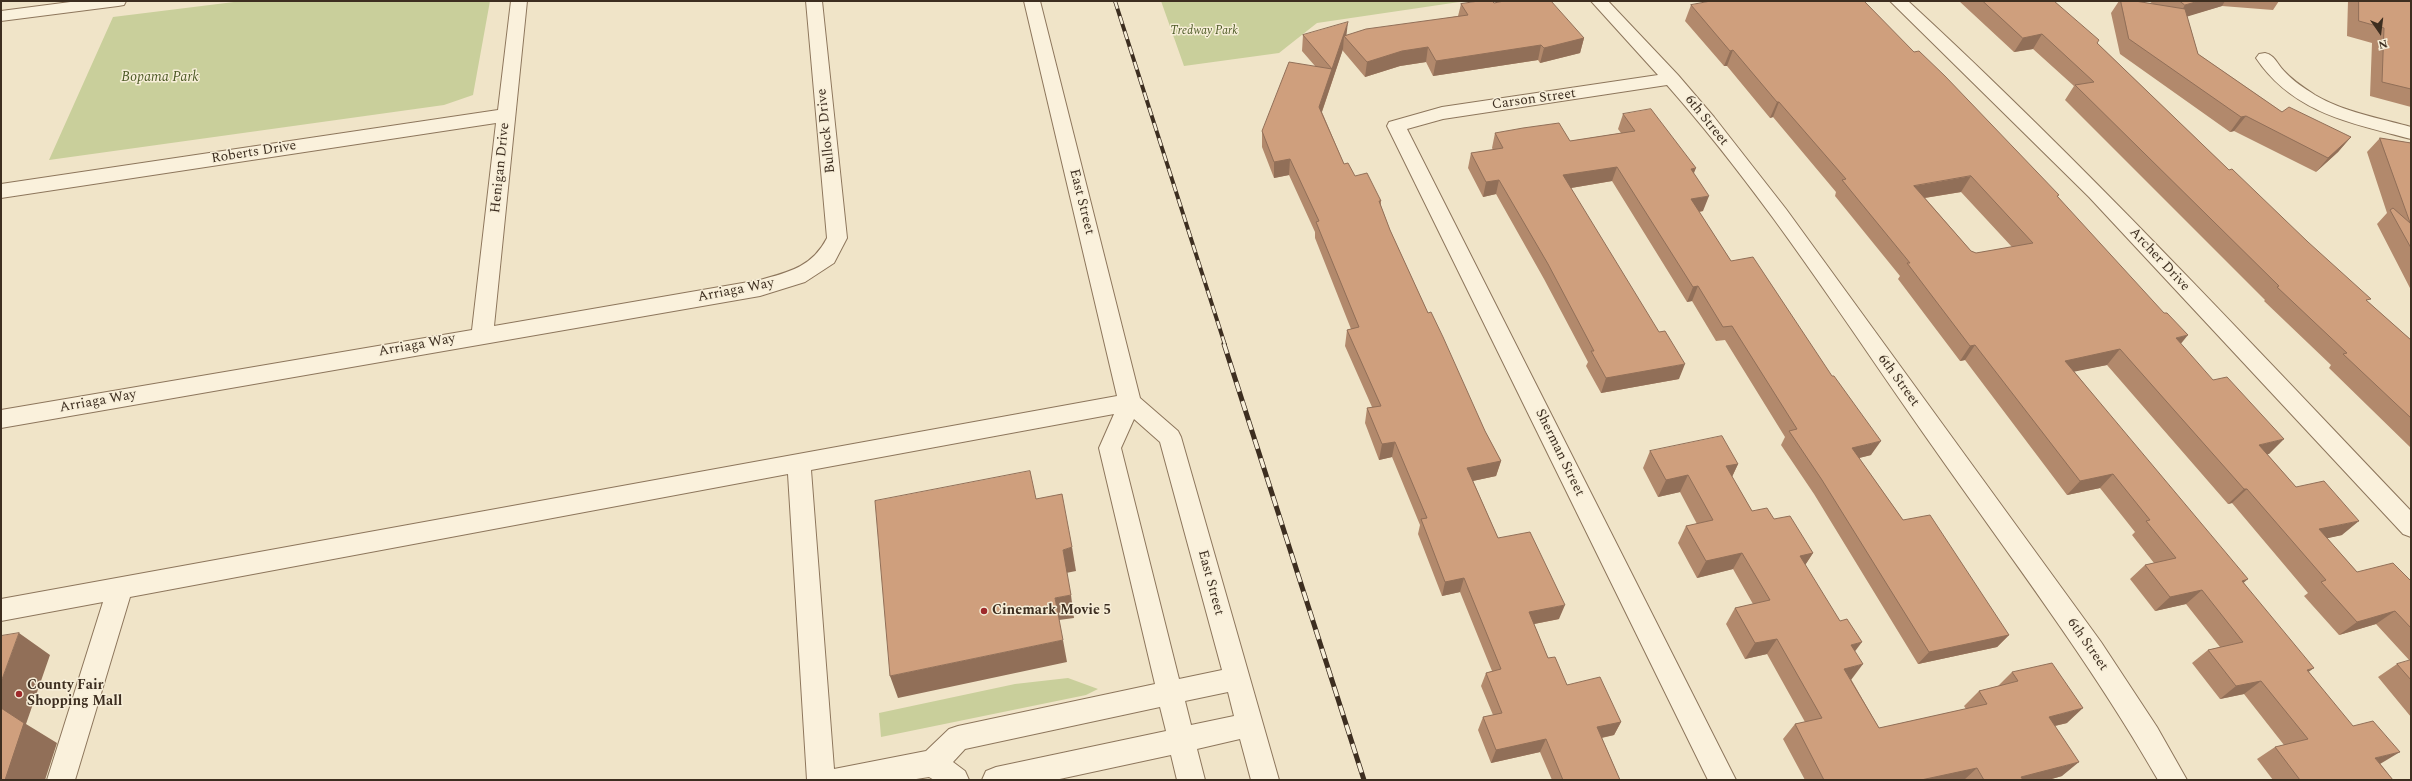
<!DOCTYPE html>
<style>
body{margin:0}
#map{position:relative;width:2412px;height:781px;overflow:hidden;background:#f0e4c8;font-family:Spectral,serif}
canvas{display:block}
.frame{position:absolute;inset:0;border:2px solid #3d2e20;pointer-events:none}
.north{position:absolute;left:2360px;top:12px;width:40px;height:40px;-webkit-text-stroke:3px #f7eed8;paint-order:stroke;rotate:166deg;font-size:11px;font-weight:700;line-height:16px;text-align:center;color:#3d2e20}
.north::after{content:'';display:block;margin:auto;width:14px;height:18px;background:#3d2e20;clip-path:polygon(50% 0,100% 100%,50% 72%,0 100%)}
</style>
<div id="map">
<canvas width="2412" height="781"></canvas>
<div class="frame"></div>
<div class="north">N</div>
</div>
<script>
const c = document.querySelector('canvas').getContext('2d');
c.lineJoin = 'round';
function fillPath(path, color) { c.fillStyle = color; c.fill(path, 'evenodd'); }
function stroke(path, color, width, dash) { c.strokeStyle = color; c.lineWidth = width; c.lineCap = dash ? 'butt' : 'round'; c.setLineDash(dash || []); c.stroke(path); }
function drawText(font, color, halo, rows, align = 'center') {
  c.font = font + ' Spectral,serif'; c.lineWidth = 3; c.setLineDash([]); c.textBaseline = 'middle'; c.strokeStyle = halo; c.fillStyle = color; for (const [text, x, y, turn = 0] of rows) {
    c.save(); c.translate(x, y); c.rotate((+turn || 0) * Math.PI / 180); c.textAlign = isNaN(turn) ? turn : align; if (halo) c.strokeText(text, 0, 0); c.fillText(text, 0, 0); c.restore();
  }
}
const green = new Path2D(`
 M 242,1 L 490,1 L 473,95 L 444,105 L 49,160 L 113,17 Z
 M 1161,1 L 1466,1 L 1317,23 L 1279,53 L 1184,66 Z
 M 1068,678 L 1098,689 L 1086,695 L 881,737 L 879,713 L 1015,684 Z`);
const minor = new Path2D(`
 M 78,1 L 126,1 L 124,5 L 118,6 L 1,21 L 1,11 Z
 M 511,1 L 527,1 L 494,326 L 760,280 C 789,272 812,267 827,238 L 806,1 L 822,1 L 847,238 L 834,263 L 805,282 L 760,296 L 1,428 L 1,410 L 472,330 L 496,123 L 1,198 L 1,184 L 498,110 Z
 M 1024,1 L 1040,1 L 1140,398 L 1178,431 L 1181,437 L 1279,780 L 1251,780 L 1240,739 L 1197,749 L 1205,780 L 1177,780 L 1171,755 L 1055,780 L 982,780 L 986,771 L 996,767 L 1166,731 L 1160,707 L 965,749 L 953,762 L 965,771 L 969,780 L 934,780 L 929,777 L 910,780 L 807,780 L 788,474 L 130,597 L 75,780 L 47,780 L 103,602 L 1,621 L 1,599 L 1117,396 ZM 1114,414 L 1099,448 L 1155,684 L 958,726 L 949,729 L 926,751 L 834,769 L 811,470 ZM 1134,419 L 1160,442 L 1222,670 L 1179,679 L 1121,448 ZM 1228,692 L 1234,716 L 1191,725 L 1185,701 Z
 M 1591,1 L 1608,1 L 1678,75 L 1714,117 L 1786,209 L 2101,642 L 2157,727 L 2187,780 L 2158,780 C 2091,663 2010,557 1933,447 C 1847,325 1766,197 1667,85 L 1443,119 L 1407,129 L 1736,780 L 1708,780 L 1387,126 L 1389,122 L 1442,107 L 1658,75 Z
 M 1890,1 L 1908,1 C 2084,163 2246,338 2411,511 L 2411,537 L 2403,534 L 2089,197 Z
 M 2265,53 C 2275,55 2277,64 2284,71 C 2293,81 2304,88 2315,95 C 2344,112 2379,118 2411,127 L 2411,139 C 2351,123 2293,113 2256,58 L 2259,54 Z`);
const railFar1 = new Path2D(`
 M 1115,1 L 1225,345`);
const rail = new Path2D(`
 M 1224,344 L 1364,780`);
const wall = new Path2D(`
 M 1959,1 L 2054,1 L 2097,43 L 2229,170 L 2368,302 L 2411,340 L 2411,448 L 2329,368 L 2331,365 L 2264,301 L 2265,300 L 2065,100 L 2074,86 L 2033,49 L 2014,52 Z
 M 2119,1 L 2135,1 L 2153,4 L 2149,1 L 2279,1 L 2273,10 L 2222,6 L 2187,16 L 2198,54 L 2282,112 L 2351,137 L 2338,152 L 2316,172 L 2234,131 L 2230,132 L 2120,54 L 2111,13 Z
 M 2348,1 L 2411,1 L 2411,107 L 2370,96 L 2372,43 L 2347,36 Z
 M 1494,3 L 1584,38 L 1580,53 L 1540,63 L 1538,60 L 1433,76 L 1426,62 L 1400,66 L 1365,77 L 1343,51 L 1343,49 L 1322,112 L 1344,164 L 1355,176 L 1381,201 L 1381,206 L 1390,230 L 1428,313 L 1485,431 L 1501,461 L 1496,476 L 1473,481 L 1498,538 L 1559,619 L 1534,624 L 1548,658 L 1567,685 L 1621,722 L 1614,735 L 1602,738 L 1620,780 L 1552,780 L 1540,752 L 1491,763 L 1478,730 L 1483,717 L 1493,715 L 1481,686 L 1486,673 L 1492,671 L 1460,592 L 1442,596 L 1418,534 L 1420,525 L 1392,457 L 1379,460 L 1365,423 L 1367,408 L 1372,407 L 1345,346 L 1347,330 L 1351,329 L 1315,238 L 1315,232 L 1289,175 L 1274,178 L 1262,147 L 1262,131 L 1315,66 L 1302,51 L 1303,35 L 1347,35 L 1458,16 L 1461,4 Z
 M 1691,5 L 2058,197 L 2181,344 L 2269,454 L 2267,454 L 2296,487 L 2342,535 L 2327,538 L 2357,572 L 2411,581 L 2411,717 L 2378,677 L 2397,664 L 2410,661 L 2376,624 L 2339,635 L 2304,596 L 2308,593 L 2232,503 L 2228,504 L 2107,365 L 2074,371 L 2244,583 L 2309,672 L 2393,780 L 2273,780 L 2257,759 L 2275,747 L 2284,745 L 2244,694 L 2220,699 L 2192,663 L 2208,650 L 2220,647 L 2186,604 L 2155,611 L 2130,579 L 2145,565 L 2154,563 L 2132,535 L 2135,532 L 2100,488 L 2067,495 L 1965,360 L 1960,361 L 1898,279 L 1900,276 L 1835,196 L 1836,192 L 1773,117 L 1770,118 L 1727,66 L 1724,66 L 1685,21 ZM 1961,192 L 2012,247 L 1976,253 L 1971,251 L 1925,198 Z
 M 1623,114 L 1694,174 L 1703,211 L 1699,212 L 1731,261 L 1871,455 L 1859,458 L 1903,520 L 2009,635 L 1997,647 L 1918,664 L 1814,494 L 1781,445 L 1785,437 L 1725,340 L 1716,341 L 1692,301 L 1687,302 L 1612,181 L 1571,188 L 1679,379 L 1601,393 L 1586,366 L 1588,362 L 1544,279 L 1496,194 L 1483,197 L 1468,168 L 1471,153 L 1493,150 L 1492,148 L 1495,133 L 1570,141 L 1621,133 L 1618,129 Z
 M 2380,138 L 2411,143 L 2411,290 L 2377,224 L 2387,213 L 2367,152 Z
 M 1650,451 L 1738,464 L 1732,477 L 1752,511 L 1774,519 L 1813,553 L 1805,565 L 1855,651 L 1851,679 L 1879,728 L 1966,709 L 1964,706 L 1979,691 L 1998,686 L 2012,672 L 2067,723 L 2055,726 L 2062,776 L 2048,780 L 1805,780 L 1783,739 L 1795,724 L 1805,722 L 1767,654 L 1745,659 L 1726,624 L 1735,608 L 1753,604 L 1733,569 L 1697,578 L 1678,543 L 1686,526 L 1697,524 L 1680,492 L 1658,497 L 1643,468 Z`);
const shadedWall = new Path2D(`
 M 2199,1 L 2225,1 L 2222,6 L 2176,20 L 2185,5 Z
 M 1348,22 L 1346,39 L 1344,36 L 1343,49 L 1318,123 L 1319,107 Z
 M 2042,34 L 2033,49 L 2014,52 L 2023,38 Z
 M 1584,38 L 1580,53 L 1540,63 L 1544,48 Z
 M 1541,45 L 1538,60 L 1433,76 L 1436,61 Z
 M 1428,47 L 1426,62 L 1400,66 L 1365,77 L 1367,62 L 1402,51 Z
 M 1733,50 L 1727,66 L 1724,66 L 1730,51 Z
 M 1777,102 L 1779,102 L 1773,117 L 1770,118 Z
 M 2246,116 L 2234,131 L 2230,132 L 2241,117 Z
 M 2351,137 L 2338,152 L 2316,172 L 2328,158 Z
 M 1290,159 L 1289,175 L 1274,178 L 1274,162 Z
 M 1617,167 L 1612,181 L 1559,190 L 1563,175 Z
 M 1696,168 L 1690,183 L 1691,169 Z
 M 1971,176 L 1961,192 L 1905,201 L 1914,186 Z
 M 1499,180 L 1496,194 L 1483,197 L 1486,182 Z
 M 1709,196 L 1703,211 L 1685,214 L 1691,199 Z
 M 1698,286 L 1692,301 L 1687,302 L 1693,287 Z
 M 2188,335 L 2175,351 L 2176,338 Z
 M 1975,345 L 1965,360 L 1960,361 L 1970,346 Z
 M 2120,349 L 2107,365 L 2053,376 L 2065,361 Z
 M 1685,364 L 1679,379 L 1601,393 L 1606,378 Z
 M 2284,439 L 2269,454 L 2244,459 L 2259,445 Z
 M 1881,441 L 1871,455 L 1843,462 L 1852,448 Z
 M 1395,442 L 1392,457 L 1379,460 L 1382,444 Z
 M 1501,461 L 1496,476 L 1463,483 L 1467,468 Z
 M 1738,464 L 1730,481 L 1726,466 Z
 M 2113,474 L 2100,488 L 2067,495 L 2080,481 Z
 M 1688,475 L 1680,492 L 1658,497 L 1666,480 Z
 M 2244,489 L 2247,489 L 2232,503 L 2228,504 Z
 M 2359,521 L 2342,535 L 2302,544 L 2319,529 Z
 M 1072,547 L 1076,571 L 1066,573 L 1063,550 Z
 M 1742,553 L 1733,569 L 1697,578 L 1706,561 Z
 M 1813,553 L 1802,570 L 1800,556 Z
 M 1464,578 L 1460,592 L 1442,596 L 1445,582 Z
 M 2248,579 L 2232,593 L 2242,581 Z
 M 2202,590 L 2186,604 L 2155,611 L 2170,597 Z
 M 1071,595 L 1074,618 L 1059,620 L 1055,598 Z
 M 1565,605 L 1559,619 L 1524,626 L 1529,612 Z
 M 2395,611 L 2376,624 L 2339,635 L 2357,622 Z
 M 19,633 L 50,655 L 26,724 L 57,743 L 45,780 L 5,780 L 1,708 L 1,682 Z
 M 2009,635 L 1997,647 L 1918,664 L 1929,652 Z
 M 1777,639 L 1767,654 L 1745,659 L 1755,643 Z
 M 1063,640 L 1067,662 L 898,698 L 890,676 Z
 M 1862,642 L 1850,658 L 1851,645 Z
 M 1863,664 L 1851,680 L 1844,669 Z
 M 2314,668 L 2296,681 L 2307,670 Z
 M 2261,681 L 2244,694 L 2220,699 L 2236,686 Z
 M 2083,708 L 2067,723 L 2032,731 L 2049,717 Z
 M 1621,722 L 1614,735 L 1590,740 L 1597,727 Z
 M 1546,739 L 1540,752 L 1491,763 L 1496,750 Z
 M 2400,752 L 2380,764 L 2375,758 Z
 M 2079,762 L 2062,776 L 2048,780 L 2018,780 L 2021,777 Z
 M 1977,768 L 1964,780 L 1921,780 Z`);
const building = new Path2D(`
 M 1479,1 L 1492,1 L 1494,3 L 1504,1 L 1551,1 L 1584,38 L 1544,48 L 1541,45 L 1436,61 L 1428,47 L 1402,51 L 1367,62 L 1344,36 L 1366,29 L 1468,15 L 1461,4 Z
 M 1711,1 L 1864,1 L 1914,52 L 1919,51 L 1945,76 L 2059,195 L 2057,196 L 2164,313 L 2167,313 L 2188,335 L 2176,338 L 2213,380 L 2227,377 L 2284,439 L 2259,445 L 2296,487 L 2324,481 L 2359,521 L 2319,529 L 2357,572 L 2393,563 L 2411,581 L 2411,628 L 2395,611 L 2357,622 L 2321,582 L 2326,580 L 2247,489 L 2244,489 L 2120,349 L 2065,361 L 2248,579 L 2242,581 L 2314,668 L 2307,670 L 2353,726 L 2373,721 L 2400,752 L 2375,758 L 2393,780 L 2300,780 L 2275,747 L 2308,739 L 2261,681 L 2236,686 L 2208,650 L 2243,642 L 2202,590 L 2170,597 L 2145,565 L 2176,558 L 2146,521 L 2150,520 L 2113,474 L 2080,481 L 1975,345 L 1970,346 L 1907,263 L 1910,263 L 1842,180 L 1846,179 L 1779,102 L 1777,102 L 1733,50 L 1730,51 L 1691,5 ZM 1971,176 L 2033,243 L 1976,253 L 1971,251 L 1914,186 Z
 M 1983,1 L 2054,1 L 2099,40 L 2097,43 L 2229,170 L 2232,169 L 2308,242 L 2371,299 L 2366,300 L 2411,340 L 2411,418 L 2343,354 L 2347,353 L 2277,287 L 2279,286 L 2075,85 L 2094,82 L 2042,34 L 2023,38 Z
 M 2121,1 L 2135,1 L 2185,9 L 2198,54 L 2282,112 L 2289,107 L 2351,137 L 2328,158 L 2246,116 L 2241,117 L 2129,39 Z
 M 2180,1 L 2199,1 L 2185,5 Z
 M 2359,1 L 2411,1 L 2411,89 L 2382,82 L 2384,28 L 2359,21 Z
 M 1348,22 L 1319,107 L 1344,164 L 1348,163 L 1355,176 L 1367,173 L 1381,201 L 1379,201 L 1390,230 L 1428,313 L 1431,312 L 1443,337 L 1485,431 L 1501,461 L 1467,468 L 1498,538 L 1530,532 L 1565,605 L 1529,612 L 1548,658 L 1555,657 L 1567,685 L 1600,677 L 1621,722 L 1597,727 L 1620,780 L 1563,780 L 1546,739 L 1496,750 L 1483,717 L 1502,713 L 1486,673 L 1501,669 L 1464,578 L 1445,582 L 1421,519 L 1427,518 L 1395,442 L 1382,444 L 1367,408 L 1381,406 L 1347,330 L 1359,327 L 1316,222 L 1319,221 L 1290,159 L 1274,162 L 1262,131 L 1289,62 L 1332,69 L 1303,35 Z
 M 1651,109 L 1696,168 L 1691,169 L 1709,196 L 1691,199 L 1731,261 L 1753,257 L 1832,376 L 1834,376 L 1881,441 L 1852,448 L 1903,520 L 1930,515 L 2009,635 L 1929,652 L 1822,480 L 1789,431 L 1797,429 L 1732,326 L 1723,327 L 1698,286 L 1693,287 L 1617,167 L 1563,175 L 1659,332 L 1665,331 L 1685,364 L 1606,378 L 1591,351 L 1594,351 L 1548,264 L 1499,180 L 1486,182 L 1471,153 L 1503,148 L 1495,133 L 1523,128 L 1559,123 L 1570,141 L 1635,131 L 1623,114 Z
 M 2380,138 L 2411,143 L 2411,248 L 2390,210 L 2393,208 L 2410,223 Z
 M 1722,436 L 1738,464 L 1726,466 L 1752,511 L 1767,508 L 1774,519 L 1790,516 L 1813,553 L 1800,556 L 1840,621 L 1847,619 L 1862,642 L 1851,645 L 1863,664 L 1844,669 L 1879,728 L 1987,704 L 1979,691 L 2018,681 L 2012,672 L 2052,663 L 2083,708 L 2049,717 L 2079,762 L 2021,777 L 2023,780 L 1984,780 L 1977,768 L 1921,780 L 1824,780 L 1795,724 L 1822,718 L 1777,639 L 1755,643 L 1735,608 L 1770,600 L 1742,553 L 1706,561 L 1686,526 L 1713,520 L 1688,475 L 1666,480 L 1650,451 Z
 M 1030,471 L 1036,499 L 1062,494 L 1072,547 L 1063,550 L 1071,595 L 1055,598 L 1063,640 L 890,676 L 875,501 Z
 M 19,633 L 1,682 L 1,636 Z
 M 2411,660 L 2411,680 L 2397,664 Z
 M 1,708 L 24,723 L 5,780 L 1,780 Z`);
const markers = [
 [984,611,4,"#9e2a2b"],
 [19,694,4,"#9e2a2b"]
];
const farParknames = [
 ["Tredway Park",1204,32]
];
const parkNames = [
 ["Bopama Park",160,78]
];
const streetNames = [
 ["Carson Street",1534,100,-8],
 ["6th Street",1706,121,51],
 ["Bullock Drive",827,131,-96],
 ["Roberts Drive",254,153,-9],
 ["Henigan Drive",501,168,-84],
 ["East Street",1081,202,76],
 ["Archer Drive",2159,260,47],
 ["Arriaga Way",736,291,-11],
 ["Arriaga Way",417,346,-10],
 ["6th Street",1898,381,54],
 ["Arriaga Way",98,402,-10],
 ["Sherman Street",1559,453,64],
 ["East Street",1210,583,75],
 ["6th Street",2087,645,55]
];
const poiNames = [
 ["Cinemark Movie 5",992,611],
 ["County Fair",27,686],
 ["Shopping Mall",27,702]
];
fillPath(green, '#c9cf9b');
stroke(minor, '#8d765c', 2);
fillPath(minor, '#faf1dc');
stroke(railFar1, '#3d2e20', 4);
stroke(rail, '#3d2e20', 5);
stroke(railFar1, '#f7eed8', 2.5, [8]);
stroke(rail, '#f7eed8', 3.5, [10]);
fillPath(wall, '#b2896c');
fillPath(shadedWall, '#916f58');
fillPath(building, '#cf9f7d');
stroke(building, '#916f58', 1);
for (const [x, y, r, color] of markers) { const dot = new Path2D(); dot.arc(x, y, r, 0, 2 * Math.PI); c.fillStyle = color; c.fill(dot); stroke(dot, '#f7eed8', 1.5); }
drawText('italic 12px', '#4d5a26', '#f7eed8', farParknames);
drawText('italic 14px', '#4d5a26', '#f7eed8', parkNames);
drawText('14px', '#3d2e20', '#f7eed8', streetNames);
drawText('bold 14px', '#3d2e20', '#f7eed8', poiNames, 'left');
</script>
